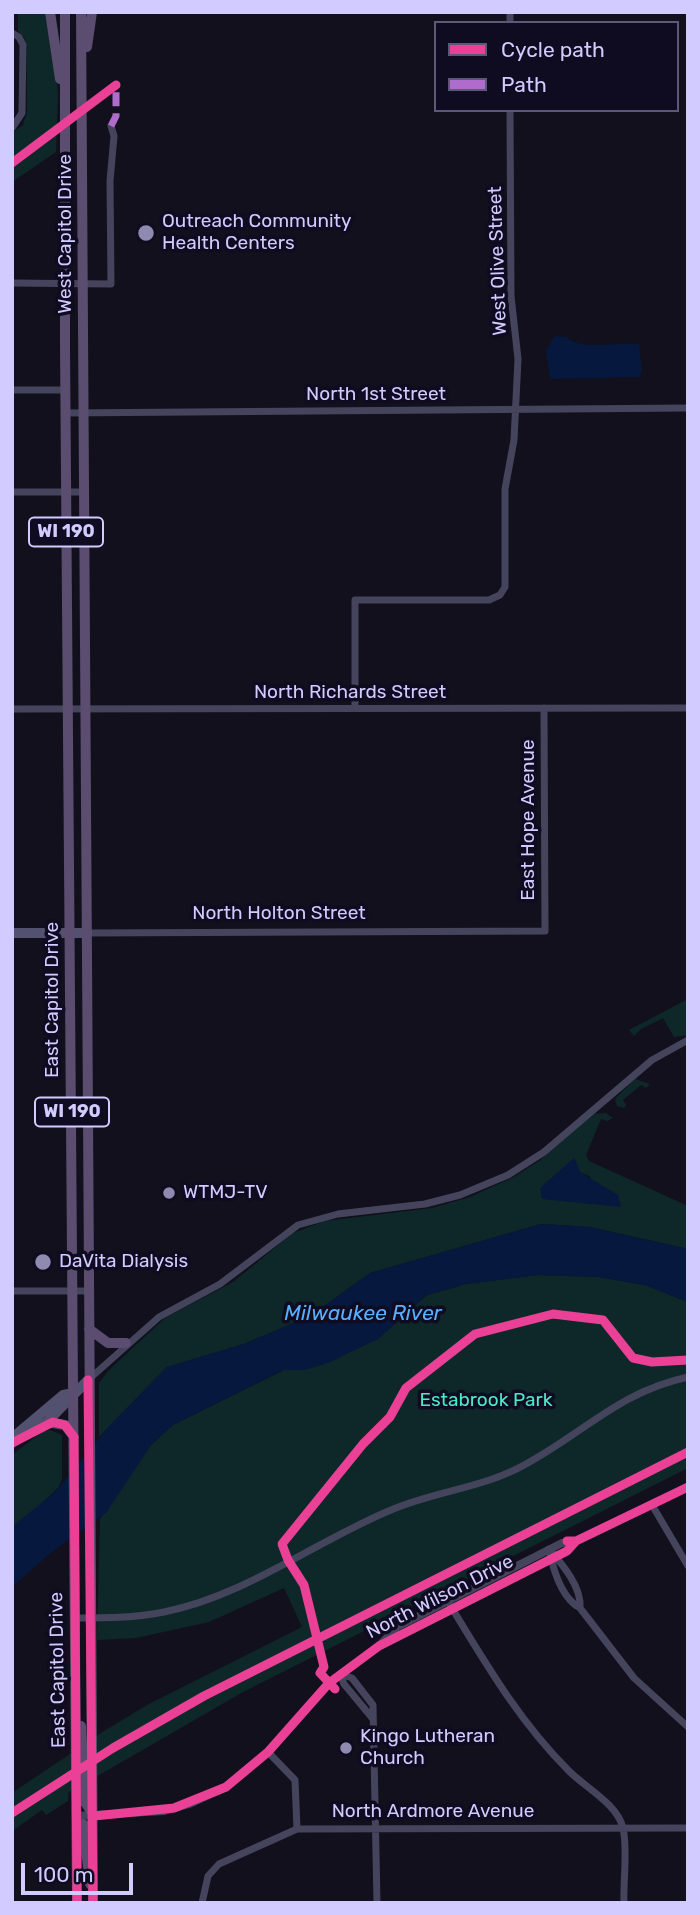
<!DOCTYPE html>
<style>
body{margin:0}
#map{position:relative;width:700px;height:1915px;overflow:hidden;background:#12101c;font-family:Rubik,sans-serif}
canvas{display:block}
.frame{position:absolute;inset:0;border:14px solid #d2cbff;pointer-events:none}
.legend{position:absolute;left:434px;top:21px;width:245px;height:91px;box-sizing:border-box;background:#0f0b21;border:2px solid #5d587a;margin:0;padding:9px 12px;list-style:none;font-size:21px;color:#d2cbff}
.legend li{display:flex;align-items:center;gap:14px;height:35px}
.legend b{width:35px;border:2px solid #5d587a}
.scale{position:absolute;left:21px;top:1863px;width:112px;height:32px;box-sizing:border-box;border:4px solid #d2cbff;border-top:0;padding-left:9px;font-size:21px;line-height:24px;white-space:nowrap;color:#d2cbff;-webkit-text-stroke:5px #0f0b21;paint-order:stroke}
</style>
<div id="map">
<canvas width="700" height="1915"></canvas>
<div class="frame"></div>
<ul class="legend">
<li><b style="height:9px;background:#ea4096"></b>Cycle path</li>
<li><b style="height:9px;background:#b06ccc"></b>Path</li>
</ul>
<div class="scale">100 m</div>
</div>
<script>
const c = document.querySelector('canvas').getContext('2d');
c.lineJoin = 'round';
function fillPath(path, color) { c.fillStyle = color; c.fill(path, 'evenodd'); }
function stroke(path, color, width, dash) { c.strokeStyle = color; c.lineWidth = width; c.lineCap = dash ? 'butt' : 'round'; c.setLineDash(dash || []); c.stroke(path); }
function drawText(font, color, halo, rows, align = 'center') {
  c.font = font + ' Rubik,sans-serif'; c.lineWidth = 7; c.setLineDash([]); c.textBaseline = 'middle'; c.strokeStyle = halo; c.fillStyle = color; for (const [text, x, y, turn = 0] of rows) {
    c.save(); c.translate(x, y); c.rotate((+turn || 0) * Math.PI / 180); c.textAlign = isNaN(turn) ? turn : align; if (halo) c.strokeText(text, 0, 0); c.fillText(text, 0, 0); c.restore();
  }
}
const green = new Path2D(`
 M 18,12 L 47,12 L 58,92 L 56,152 L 12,182 L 12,133 L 23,125 L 27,112 L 27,48 L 24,37 L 18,31 Z
 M 688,999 L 688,1035 L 674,1037 L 663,1018 L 641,1029 L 634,1036 L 629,1030 Z
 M 635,1079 L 650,1084 L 646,1088 L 641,1085 L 623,1100 L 626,1105 L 624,1108 L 617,1106 L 615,1099 Z
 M 606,1113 L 613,1118 L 607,1121 L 601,1119 L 586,1155 L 589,1161 L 688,1206 L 688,1249 L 590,1227 L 541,1224 L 370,1273 L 310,1316 L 244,1344 L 167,1367 L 99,1437 L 99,1383 L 108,1371 L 165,1318 L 233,1282 L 293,1233 L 325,1221 L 432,1208 L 470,1197 L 514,1177 L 539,1161 L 594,1114 ZM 574,1159 L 580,1172 L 591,1177 L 542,1199 Z
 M 538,1275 L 599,1277 L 645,1285 L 688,1302 L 688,1468 L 243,1692 L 68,1793 L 68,1801 L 46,1815 L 42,1810 L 12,1831 L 12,1793 L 104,1731 L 149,1704 L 302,1627 L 284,1588 L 209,1622 L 136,1638 L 97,1640 L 100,1519 L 151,1445 L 173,1425 L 284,1370 L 378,1339 L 427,1295 L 466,1284 Z
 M 50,1430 L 62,1435 L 62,1479 L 58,1488 L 12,1531 L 12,1455 L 42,1432 Z`);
const water = new Path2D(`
 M 555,336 L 567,337 C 581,352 618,341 639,344 L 642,372 L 639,377 L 550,379 L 546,350 Z
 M 574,1158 L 580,1172 L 618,1195 L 621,1207 L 542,1199 L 540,1188 Z
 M 541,1224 L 590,1227 L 688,1249 L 688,1302 L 645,1285 L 599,1277 L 538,1275 L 466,1284 L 427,1295 L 378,1339 L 328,1363 L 305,1370 L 283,1370 L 173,1425 L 151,1445 L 106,1513 L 53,1551 L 12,1587 L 12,1527 L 56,1491 L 110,1425 L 167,1367 L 244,1344 L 310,1316 L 370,1273 Z`);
const minor = new Path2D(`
 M 510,12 L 510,23
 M 12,33 L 19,37 L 23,45 L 22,113 L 12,128
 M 12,283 L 111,284 L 110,181 L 114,136 L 111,126
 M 12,390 L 65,390
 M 65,413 L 688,408
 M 12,492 L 85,492
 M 355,708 L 355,600 L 489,600 L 500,595 L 505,587 L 505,489 L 514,440 L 518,359 L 511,296 L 510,110
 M 12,709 L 688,708
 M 87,933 L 545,931 L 544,708
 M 12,1291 L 89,1291
 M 88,1380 L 159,1317 L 220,1284 L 298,1225 L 338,1214 L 425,1204 L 460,1195 L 508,1175 L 544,1152 L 652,1060 L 688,1040
 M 652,1505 L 688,1566
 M 549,1549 C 562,1564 582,1587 580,1608 C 561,1598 553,1569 549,1549 Z
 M 450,1605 C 486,1664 519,1721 568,1770 C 584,1787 617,1803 623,1828 C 628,1850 623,1880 624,1903
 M 580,1608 L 634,1678 L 688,1727
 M 75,1618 C 103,1618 136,1618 164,1612 C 245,1596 316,1541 391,1510 C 435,1491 484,1488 526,1464 C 585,1432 619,1392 688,1377
 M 340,1674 L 352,1678 L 373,1705 L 377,1903
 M 340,1674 L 344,1684 L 373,1719
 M 268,1752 L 295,1780 L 297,1829
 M 202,1903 L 208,1876 L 219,1864 L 297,1829 L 688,1828`);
const tertiary = new Path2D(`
 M 379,1646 L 397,1627 L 562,1543 L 576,1541 L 688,1487
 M 76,1816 L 164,1811 L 189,1804 L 226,1787 L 268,1752 L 329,1683 L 379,1646 L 567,1551 L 576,1541`);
const secondary = new Path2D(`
 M 12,933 L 87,933
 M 12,1438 L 63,1395 L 74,1393
 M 12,1443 L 47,1422 L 88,1380`);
const primary = new Path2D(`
 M 50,12 L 60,79
 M 65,12 L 65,346 L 77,1903
 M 81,12 L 93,1903
 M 87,47 L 92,12
 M 89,1329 L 108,1343 L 126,1343
 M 47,1422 L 65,1425 L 74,1437
 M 81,1726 L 85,1802 L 94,1816
 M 83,1824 L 90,1884`);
const quiet = new Path2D(`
 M 111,126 L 116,116 L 116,85`);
const cycleway = new Path2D(`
 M 12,163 L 116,85
 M 88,1380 L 93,1903
 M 12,1443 L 53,1422 L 65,1425 L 74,1437 L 77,1903
 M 567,1541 L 576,1541 L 688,1487
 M 335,1689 L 320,1673 L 324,1667 L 304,1585 L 288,1560 L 282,1544 L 363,1444 L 390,1417 L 406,1388 L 475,1334 L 553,1314 L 603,1320 L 633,1358 L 652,1362 L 688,1360
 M 12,1813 L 113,1748 L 204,1696 L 688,1452
 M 94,1816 L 174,1808 L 226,1787 L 268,1752 L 329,1683 L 379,1646 L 567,1551 L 576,1541`);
const markers = [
 [146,233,9,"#8f8ab0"],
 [169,1193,7,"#8f8ab0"],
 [43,1262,9,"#8f8ab0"],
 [346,1748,7,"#8f8ab0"]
];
const shields = [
 [66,532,74],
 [72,1112,74]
];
const shieldNames = [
 ["WI 190",66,532],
 ["WI 190",72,1112]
];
const poiNames = [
 ["Outreach Community",162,222],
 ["Health Centers",162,244],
 ["WTMJ-TV",183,1193],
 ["DaVita Dialysis",59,1262],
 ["Kingo Lutheran",360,1737],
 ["Church",360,1759]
];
const streetNames = [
 ["West Capitol Drive",66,234,-90],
 ["West Olive Street",498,261,-92],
 ["North 1st Street",376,395],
 ["North Richards Street",350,693],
 ["East Hope Avenue",529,820,-90],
 ["North Holton Street",279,914],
 ["East Capitol Drive",53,1000,-90],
 ["North Wilson Drive",440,1597,-27],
 ["East Capitol Drive",58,1670,-91],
 ["North Ardmore Avenue",433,1812]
];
const parkNames = [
 ["Estabrook Park",486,1401]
];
const waterNames = [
 ["Milwaukee River",363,1314]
];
fillPath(green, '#0e2829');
fillPath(water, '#06183d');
stroke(minor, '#45445d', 7);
stroke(tertiary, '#45445d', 8);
stroke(secondary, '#535170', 10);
stroke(primary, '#5a4d6f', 10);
stroke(quiet, '#b06ccc', 7, [14, 7]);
stroke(cycleway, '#ea4096', 9);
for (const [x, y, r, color] of markers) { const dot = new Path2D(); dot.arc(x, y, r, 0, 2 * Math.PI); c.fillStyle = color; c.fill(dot); stroke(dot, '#0f0b21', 2.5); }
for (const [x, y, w] of shields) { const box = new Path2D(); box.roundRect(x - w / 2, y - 14.5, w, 29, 5); c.fillStyle = '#0f0b21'; c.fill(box); stroke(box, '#d2cbff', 2); }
drawText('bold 18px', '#d2cbff', null, shieldNames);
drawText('19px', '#d2cbff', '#0f0b21', poiNames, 'left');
drawText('19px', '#d2cbff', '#0f0b21', streetNames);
drawText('19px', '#4de9c6', '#0f0b21', parkNames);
drawText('italic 21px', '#59afff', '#0f0b21', waterNames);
</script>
